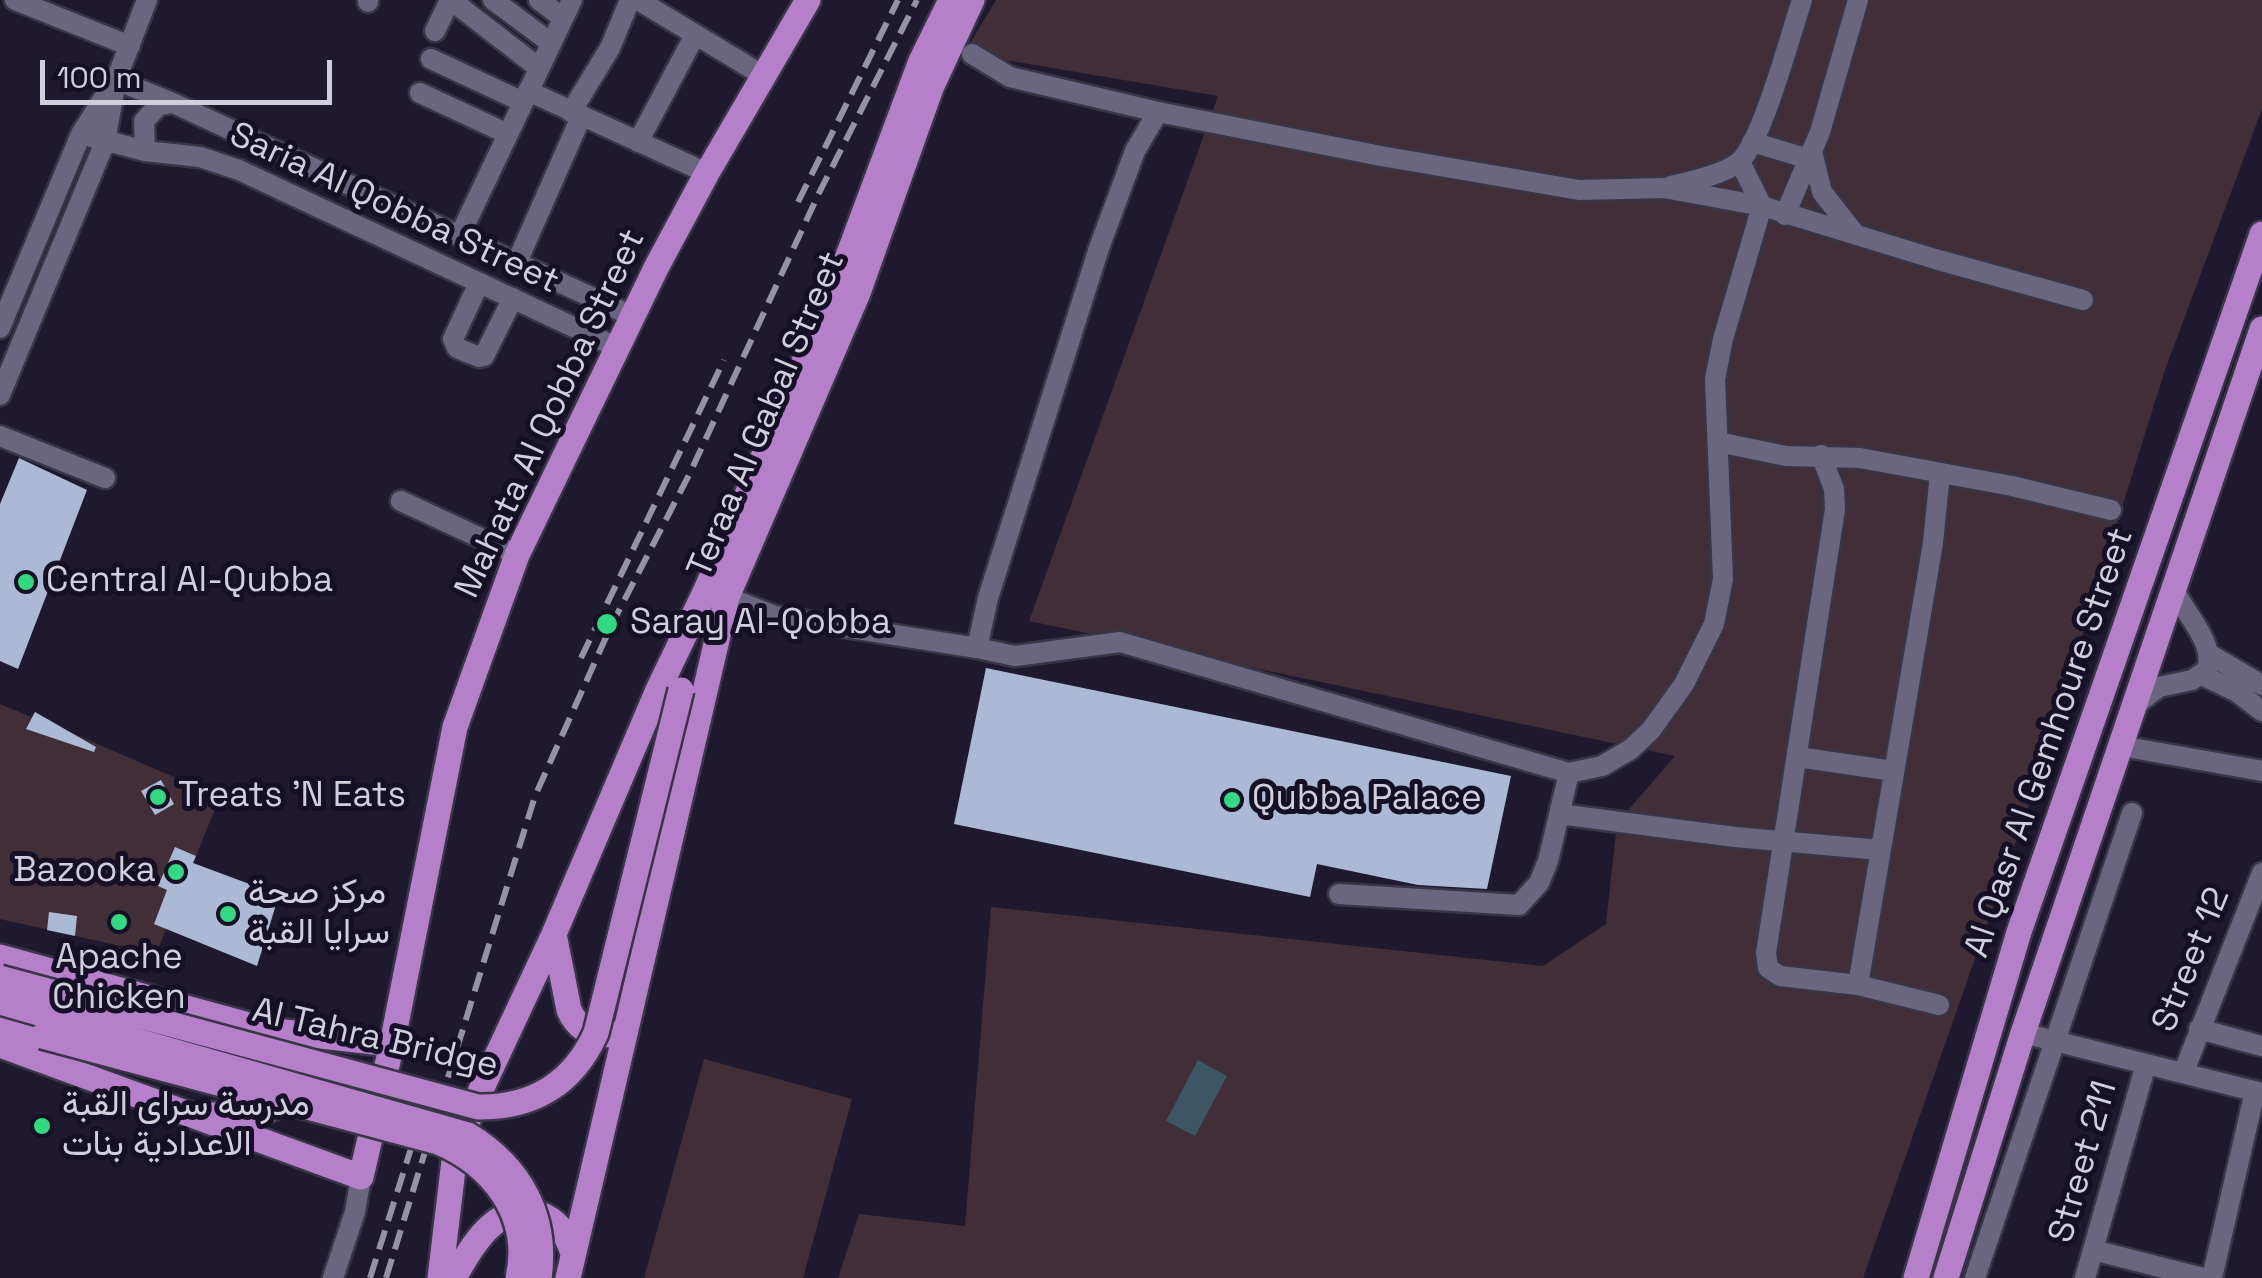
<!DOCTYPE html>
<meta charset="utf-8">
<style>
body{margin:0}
#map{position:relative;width:2262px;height:1278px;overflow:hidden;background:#1e192f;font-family:"Space Grotesk",sans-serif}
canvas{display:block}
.scale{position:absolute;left:40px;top:60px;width:292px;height:45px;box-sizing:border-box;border:5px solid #d1cfde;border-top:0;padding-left:12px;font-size:30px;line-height:35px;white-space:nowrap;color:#d1cfde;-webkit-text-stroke:8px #151025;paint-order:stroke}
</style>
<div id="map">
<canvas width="2262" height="1278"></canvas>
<div class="scale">100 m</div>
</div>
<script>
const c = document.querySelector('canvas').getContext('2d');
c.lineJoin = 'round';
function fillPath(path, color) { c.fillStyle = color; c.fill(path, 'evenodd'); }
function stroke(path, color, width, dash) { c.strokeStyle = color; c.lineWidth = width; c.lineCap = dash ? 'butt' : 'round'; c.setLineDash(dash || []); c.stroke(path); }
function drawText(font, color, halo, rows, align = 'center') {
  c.font = font + ' "Space Grotesk",Vazirmatn,sans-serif'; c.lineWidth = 10; c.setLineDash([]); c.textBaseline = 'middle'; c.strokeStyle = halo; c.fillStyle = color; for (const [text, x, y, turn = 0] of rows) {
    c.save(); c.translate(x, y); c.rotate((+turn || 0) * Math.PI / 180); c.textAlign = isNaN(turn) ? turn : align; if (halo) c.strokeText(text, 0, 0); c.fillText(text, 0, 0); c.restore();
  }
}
const green = new Path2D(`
 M 996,0 L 2262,0 L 2262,109 L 2164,373 L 2032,796 L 1863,1278 L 838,1278 L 859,1214 L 965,1226 L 991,907 L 1543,966 L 1606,924 L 1617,823 L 1675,756 L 1029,621 L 1218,96 L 964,53 Z
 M 0,704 L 31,717 L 35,712 L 72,733 L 220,797 L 156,954 L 0,919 Z
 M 704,1059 L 852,1099 L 803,1278 L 644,1278 Z`);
const water = new Path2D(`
 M 1198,1060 L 1227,1076 L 1195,1136 L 1166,1121 Z`);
const building = new Path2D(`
 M 19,458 L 87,490 L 18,669 L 0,661 L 0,504 Z
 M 986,668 L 1511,776 L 1487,889 L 1418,885 L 1317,864 L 1310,897 L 954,824 Z
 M 35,712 L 96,747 L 94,752 L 26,729 Z
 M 161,780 L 174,804 L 155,815 L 141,791 Z
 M 175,847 L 196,856 L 193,863 L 279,895 L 257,966 L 154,924 L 167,890 L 158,886 Z
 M 49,912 L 77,916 L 75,936 L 47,930 Z`);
const minor = new Path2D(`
 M 15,0 L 130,46
 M 451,0 L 539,68
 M 493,0 L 551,43
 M 539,0 L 563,18
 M 638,0 L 764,76
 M 368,2 L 368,0
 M 435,31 L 450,0
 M 972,54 L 1010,77 L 1158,112 L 1381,156 L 1579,190 L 1664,188 L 1762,206 L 1935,259 L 2083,300
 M 431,59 L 523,102
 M 116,80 L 173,103 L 632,316
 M 528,91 L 707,173
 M 420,93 L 508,134
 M 571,112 L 610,48 L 630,0
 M 1158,112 L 1135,151 L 1099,248 L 988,598 L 977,648 L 1015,656 L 1120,642 L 1569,773 L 1602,766 L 1631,749 L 1651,730 L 1684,684 L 1714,624 L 1723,579 L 1715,379 L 1723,339 L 1762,206 L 1740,162
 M 81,134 L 145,151 L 200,157 L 239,170 L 616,347
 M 638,142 L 695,35
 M 1752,142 L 1809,159
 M 145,151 L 144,121 L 159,105 L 173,103
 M 1812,151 L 1822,192 L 1855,234
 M 1671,186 C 1689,182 1730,173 1742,159 C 1764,134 1790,36 1802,0
 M 1785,215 L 1820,132 L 1858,0
 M 460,235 L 572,0
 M 517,262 L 581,117
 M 479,283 L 453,339 L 457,348 L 479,357 L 484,356 L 513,298
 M 0,328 L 81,134 L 112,85
 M 0,395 L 105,142 L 116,80 L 147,0
 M 0,436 L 105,478
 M 1718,442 L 1786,456 L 1860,458 L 2012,486 L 2111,510
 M 1821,455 L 1834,489 L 1835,509 L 1766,953 L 1768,968 L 1780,976 L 1858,985 L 1933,543 L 1940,473
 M 401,501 L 517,555
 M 727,597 L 775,616 L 977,648
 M 2209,654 L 2262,685
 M 2202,675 L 2237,692 L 2262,711
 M 2135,705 L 2159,687 L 2192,680 L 2207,670 C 2216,643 2184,613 2174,589
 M 2121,746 L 2262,771
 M 1797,757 L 1894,771
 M 1559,814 L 1735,837 L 1880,850
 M 1339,894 L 1519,905 L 1539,883 L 1548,861 L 1569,773
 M 1858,985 L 1939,1005
 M 2199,1029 L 2262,1046
 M 2023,1033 L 2262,1093
 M 2184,1071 L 2262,873
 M 2093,1250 L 2203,1278
 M 333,1278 L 355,1212 L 361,1177
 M 1975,1278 L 2132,813
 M 2085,1278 L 2146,1064
 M 2212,1278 L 2255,1091`);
const major = new Path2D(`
 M 554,934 L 569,1010 C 578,1030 593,1037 615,1034
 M 0,957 L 267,1030 L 392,1044
 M 0,1026 L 42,1036
 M 0,1045 L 361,1177 L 392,1044 L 455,727 L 517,555 L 657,266 L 707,173 L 808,0
 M 208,1115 C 241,1114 287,1120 295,1078 C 298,1064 293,1052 284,1041
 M 440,1278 L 454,1161 L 472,1109 L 554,934 L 658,690 L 706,590 L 838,283 L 921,61 L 951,0
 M 454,1278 C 471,1247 497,1200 540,1214 C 559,1221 568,1236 573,1254
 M 568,1278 L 727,597 L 858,293 L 931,88 L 972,0
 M 1916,1278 L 2019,932 L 2262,234
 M 1946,1278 L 2023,1033 L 2262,329`);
const rail = new Path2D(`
 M 798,202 L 898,0
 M 581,658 L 724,360
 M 370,1278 L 420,1120
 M 386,1278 L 535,796 L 611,626 L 690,473 L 819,193 L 917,0`);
const majorBridge = new Path2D(`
 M 0,978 L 478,1107 C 533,1108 573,1084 596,1033 L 681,690
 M 0,1002 L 468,1135 C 520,1167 548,1216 539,1278
 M 42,1036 L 438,1142 C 493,1165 532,1216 518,1278`);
const markers = [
 [26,582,10,"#32d882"],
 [607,624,12,"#32d882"],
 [158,797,10,"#32d882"],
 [1232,800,10,"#32d882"],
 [176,872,10,"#32d882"],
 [228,914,10,"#32d882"],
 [119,922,10,"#32d882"],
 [42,1126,10,"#32d882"]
];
const streetNames = [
 ["Saria Al Qobba Street",394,209,25],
 ["Mahata Al Qobba Street",551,414,-65],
 ["Teraa Al Gabal Street",767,415,-67],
 ["Al Qasr Al Gemhoure Street",2050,743,-71],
 ["Street 12",2192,960,-68],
 ["Al Tahra Bridge",375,1039,13],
 ["Street 211",2084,1162,-74]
];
const poiNames = [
 ["Central Al-Qubba",46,582],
 ["Saray Al-Qobba",630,624],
 ["Treats 'N Eats",178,797],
 ["Qubba Palace",1252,800],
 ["Bazooka",156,872,"right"],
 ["مركز صحة",248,894],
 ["سرايا القبة",248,934],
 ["Apache",119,959,"center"],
 ["Chicken",119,999,"center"],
 ["مدرسة سراى القبة",62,1106],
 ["الاعدادية بنات",62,1146]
];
fillPath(green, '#412e37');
fillPath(water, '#3d5666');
fillPath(building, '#acb9d4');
stroke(minor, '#383546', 25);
stroke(major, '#383546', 30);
stroke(minor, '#6b6680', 20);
stroke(major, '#b57fca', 25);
stroke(rail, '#9592a3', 6, [20, 10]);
stroke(majorBridge, '#383546', 30, []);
stroke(majorBridge, '#b57fca', 25);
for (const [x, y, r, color] of markers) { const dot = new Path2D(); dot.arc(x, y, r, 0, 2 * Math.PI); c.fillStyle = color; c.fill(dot); stroke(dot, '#151025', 4); }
drawText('35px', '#d1cfde', '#151025', streetNames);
drawText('35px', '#d1cfde', '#151025', poiNames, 'left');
</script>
